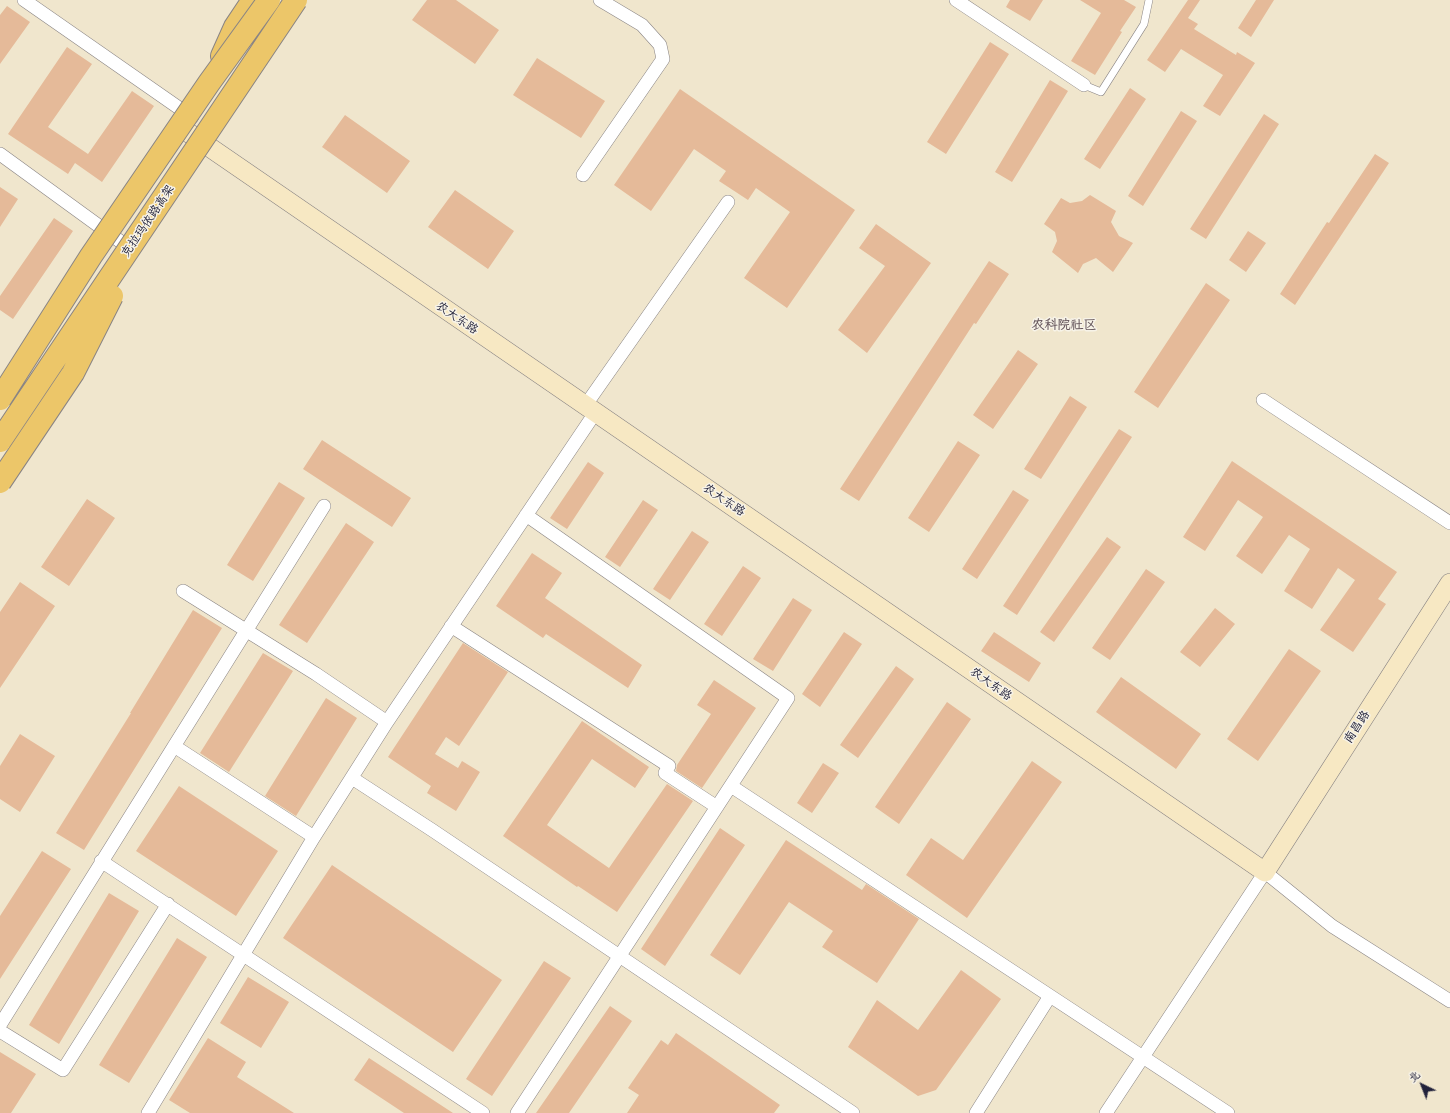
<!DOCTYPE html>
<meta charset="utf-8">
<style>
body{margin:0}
#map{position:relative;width:1450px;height:1113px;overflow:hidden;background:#f0e6cd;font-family:Delius,"LXGW WenKai TC",sans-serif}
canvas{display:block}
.north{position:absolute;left:1402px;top:1065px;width:40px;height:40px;-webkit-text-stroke:3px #f7f3e8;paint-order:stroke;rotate:317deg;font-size:11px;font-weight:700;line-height:16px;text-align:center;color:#22223b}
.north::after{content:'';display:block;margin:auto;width:14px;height:18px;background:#22223b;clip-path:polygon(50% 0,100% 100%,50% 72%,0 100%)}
</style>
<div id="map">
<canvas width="1450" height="1113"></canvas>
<div class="north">北</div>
</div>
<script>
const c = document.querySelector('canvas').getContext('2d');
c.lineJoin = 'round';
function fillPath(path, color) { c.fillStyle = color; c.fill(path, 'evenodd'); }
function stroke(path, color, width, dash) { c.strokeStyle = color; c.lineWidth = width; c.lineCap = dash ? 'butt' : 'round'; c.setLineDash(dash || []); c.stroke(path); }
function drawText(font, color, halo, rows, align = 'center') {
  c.font = font + ' Delius,"LXGW WenKai TC",sans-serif'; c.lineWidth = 3; c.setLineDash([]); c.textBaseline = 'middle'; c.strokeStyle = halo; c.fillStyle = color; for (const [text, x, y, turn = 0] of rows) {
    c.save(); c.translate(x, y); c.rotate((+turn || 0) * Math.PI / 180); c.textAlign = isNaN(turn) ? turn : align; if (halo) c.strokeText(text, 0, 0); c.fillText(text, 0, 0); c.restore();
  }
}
const building = new Path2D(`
 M 427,0 L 456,0 L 499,30 L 475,64 L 412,20 Z
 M 1010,0 L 1043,0 L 1030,21 L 1006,7 Z
 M 1080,0 L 1124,0 L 1136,7 L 1120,31 L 1122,32 L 1095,75 L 1071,61 L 1101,13 Z
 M 1188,0 L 1200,0 L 1188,18 L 1198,24 L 1194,29 L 1236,55 L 1237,52 L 1255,63 L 1220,116 L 1203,106 L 1223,75 L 1181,49 L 1165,72 L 1147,60 Z
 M 1256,0 L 1274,0 L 1251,37 L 1238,28 Z
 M 7,6 L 30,22 L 0,64 L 0,15 Z
 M 990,42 L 1009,54 L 946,154 L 927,142 Z
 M 67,47 L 92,64 L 48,127 L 88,154 L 132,91 L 154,106 L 102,182 L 75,163 L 68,174 L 8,134 Z
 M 537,58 L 605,101 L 581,138 L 513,95 Z
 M 1050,80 L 1068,91 L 1012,182 L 995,172 Z
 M 1130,88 L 1146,99 L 1100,169 L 1084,159 Z
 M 680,89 L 855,210 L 787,308 L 744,278 L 790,212 L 756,188 L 748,200 L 719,181 L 726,171 L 694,149 L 651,211 L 614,185 Z
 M 1181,111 L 1197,121 L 1143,206 L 1128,196 Z
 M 1264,114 L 1279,124 L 1206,239 L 1190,229 Z
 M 345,115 L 410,161 L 387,193 L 322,147 Z
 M 1375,154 L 1389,163 L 1295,305 L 1280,294 L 1327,222 L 1329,223 Z
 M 0,187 L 18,199 L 0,227 Z
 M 455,190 L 514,231 L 488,269 L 428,227 Z
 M 1090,195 L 1116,211 L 1111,222 L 1119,236 L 1133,243 L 1113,272 L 1096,258 L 1083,264 L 1078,273 L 1052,252 L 1057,241 L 1055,232 L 1044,224 L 1061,198 L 1070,203 L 1082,201 Z
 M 54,218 L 73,231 L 13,319 L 0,310 L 0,296 Z
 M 876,224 L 931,263 L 867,353 L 838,330 L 885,266 L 859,248 Z
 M 1248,231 L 1266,243 L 1246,272 L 1229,260 Z
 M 989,261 L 1009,274 L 976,324 L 974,323 L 859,501 L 840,489 Z
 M 1206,283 L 1230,300 L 1158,408 L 1134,392 Z
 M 1018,350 L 1038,364 L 993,429 L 973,415 Z
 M 1070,396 L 1087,407 L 1041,479 L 1024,469 Z
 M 1119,429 L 1132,437 L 1017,615 L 1003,606 Z
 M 322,440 L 411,498 L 392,527 L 303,469 Z
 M 958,441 L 980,455 L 929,532 L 908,518 Z
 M 1232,461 L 1397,572 L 1378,599 L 1386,604 L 1353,652 L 1320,630 L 1355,580 L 1338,568 L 1312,609 L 1284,591 L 1310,549 L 1289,535 L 1262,574 L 1236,556 L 1263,517 L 1238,500 L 1205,551 L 1183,537 Z
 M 588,462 L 604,473 L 567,529 L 550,518 Z
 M 279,482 L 305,498 L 253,581 L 227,565 Z
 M 1013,490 L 1029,500 L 977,579 L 962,569 Z
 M 87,499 L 115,518 L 69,586 L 41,567 Z
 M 643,500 L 658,510 L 620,567 L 605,557 Z
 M 346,523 L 374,542 L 307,643 L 279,625 Z
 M 692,531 L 709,542 L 670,600 L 653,589 Z
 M 1107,537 L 1121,547 L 1054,642 L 1040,632 Z
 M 532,553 L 562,573 L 545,598 L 642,665 L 628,688 L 546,634 L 543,638 L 496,606 Z
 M 743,566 L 761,578 L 722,636 L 704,624 Z
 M 1146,569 L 1165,582 L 1110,660 L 1092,648 Z
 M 20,582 L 55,606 L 0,688 L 0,612 Z
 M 793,598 L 812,610 L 773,671 L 753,659 Z
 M 1215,608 L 1235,624 L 1200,667 L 1180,652 Z
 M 193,610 L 222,628 L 84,850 L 56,833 L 131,713 L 130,713 Z
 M 844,632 L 862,644 L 820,707 L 802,694 Z
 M 994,632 L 1041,663 L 1029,682 L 981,651 Z
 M 463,643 L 508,672 L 459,746 L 446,737 L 435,754 L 458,768 L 462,761 L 480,772 L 456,811 L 427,793 L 431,786 L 388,757 Z
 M 1289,649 L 1321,671 L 1258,761 L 1227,739 Z
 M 263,653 L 293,671 L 229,772 L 200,753 Z
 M 896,666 L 914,679 L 858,758 L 840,745 Z
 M 1121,677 L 1201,734 L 1176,769 L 1096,712 Z
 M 714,680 L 756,708 L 702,788 L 676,771 L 677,765 L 711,714 L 697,705 Z
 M 326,698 L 357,718 L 296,816 L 265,796 Z
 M 947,702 L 971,719 L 899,824 L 875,807 Z
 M 582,721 L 649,767 L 635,788 L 592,759 L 547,825 L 609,868 L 667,784 L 693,801 L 617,912 L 578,886 L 577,887 L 503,836 Z
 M 20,734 L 55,756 L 20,812 L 0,799 L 0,766 Z
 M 1032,761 L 1062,782 L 967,918 L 906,875 L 931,838 L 963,860 Z
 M 823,763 L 839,773 L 812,813 L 797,803 Z
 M 179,786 L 278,851 L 236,916 L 136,851 Z
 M 720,828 L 745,845 L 665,966 L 641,949 Z
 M 786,840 L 862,890 L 866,884 L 919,919 L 877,983 L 822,947 L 833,931 L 789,902 L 740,975 L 710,955 Z
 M 42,851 L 71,869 L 0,979 L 0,916 Z
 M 332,865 L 502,980 L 453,1052 L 283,938 Z
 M 109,893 L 139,911 L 59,1044 L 29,1025 Z
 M 177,938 L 207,957 L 129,1083 L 99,1065 Z
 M 544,961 L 571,978 L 492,1096 L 466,1079 Z
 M 961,970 L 1001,999 L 936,1090 L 918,1096 L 848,1047 L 877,1000 L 918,1030 Z
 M 248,977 L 289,1002 L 261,1048 L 220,1023 Z
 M 610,1006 L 632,1021 L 569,1113 L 536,1113 Z
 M 676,1033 L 780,1105 L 774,1113 L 627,1113 L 639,1095 L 628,1088 L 661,1040 L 668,1045 Z
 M 208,1038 L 246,1062 L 237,1077 L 294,1113 L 190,1113 L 169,1100 Z
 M 0,1052 L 36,1074 L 11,1113 L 0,1113 Z
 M 369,1058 L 453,1113 L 404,1113 L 354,1080 Z`);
const lane = new Path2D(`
 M 1084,85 L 1101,92 L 1144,24 L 1149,0`);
const street = new Path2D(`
 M 24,0 L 192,117
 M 956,0 L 1084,85
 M 0,154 L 132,250
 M 583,175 L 663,59 L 660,45 L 642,25 L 600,0
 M 1263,400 L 1450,523
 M 585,406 L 728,202
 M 183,591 L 316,674 L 387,722
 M 451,626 L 669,766 L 665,773 L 717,807
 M 174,746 L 314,837
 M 352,778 L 432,830 L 853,1113
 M 731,786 L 1228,1113
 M 101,861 L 483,1113
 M 0,1025 L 324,506
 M 0,1031 L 63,1070 L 168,904
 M 148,1113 L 314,837 L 387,722 L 595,413
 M 517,1113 L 788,698 L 526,515
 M 976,1113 L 1050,996
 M 1106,1113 L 1265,872 L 1332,926 L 1450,1001`);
const secondary = new Path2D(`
 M 183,129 L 1265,872 L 1450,583`);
const highway = new Path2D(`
 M 222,56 L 235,27 L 253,0`);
const highwayBridge = new Path2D(`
 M 0,399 L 91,256 L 209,83 L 269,0
 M 0,441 L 296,0
 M 0,482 L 73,373 L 112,296`);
const streetNames = [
 ["克拉玛依路高架",148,221,-56],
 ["农大东路",457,318,34],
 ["农大东路",724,500,34],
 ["农大东路",991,684,35],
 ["南昌路",1357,727,-57]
];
const neighbourhoodNames = [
 ["农科院社区",1064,325]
];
fillPath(building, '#e5ba99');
stroke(lane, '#898484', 8);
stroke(street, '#898484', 14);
stroke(secondary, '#898484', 20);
stroke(highway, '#898484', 24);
stroke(lane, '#fff', 7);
stroke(street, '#fff', 13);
stroke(secondary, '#f7e8c3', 19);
stroke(highway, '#ecc669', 22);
stroke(highwayBridge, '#898484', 24, []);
stroke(highwayBridge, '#ecc669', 22);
drawText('12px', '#22223b', '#f7f3e8', streetNames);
drawText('bold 13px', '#66575c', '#f7f3e8', neighbourhoodNames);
</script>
